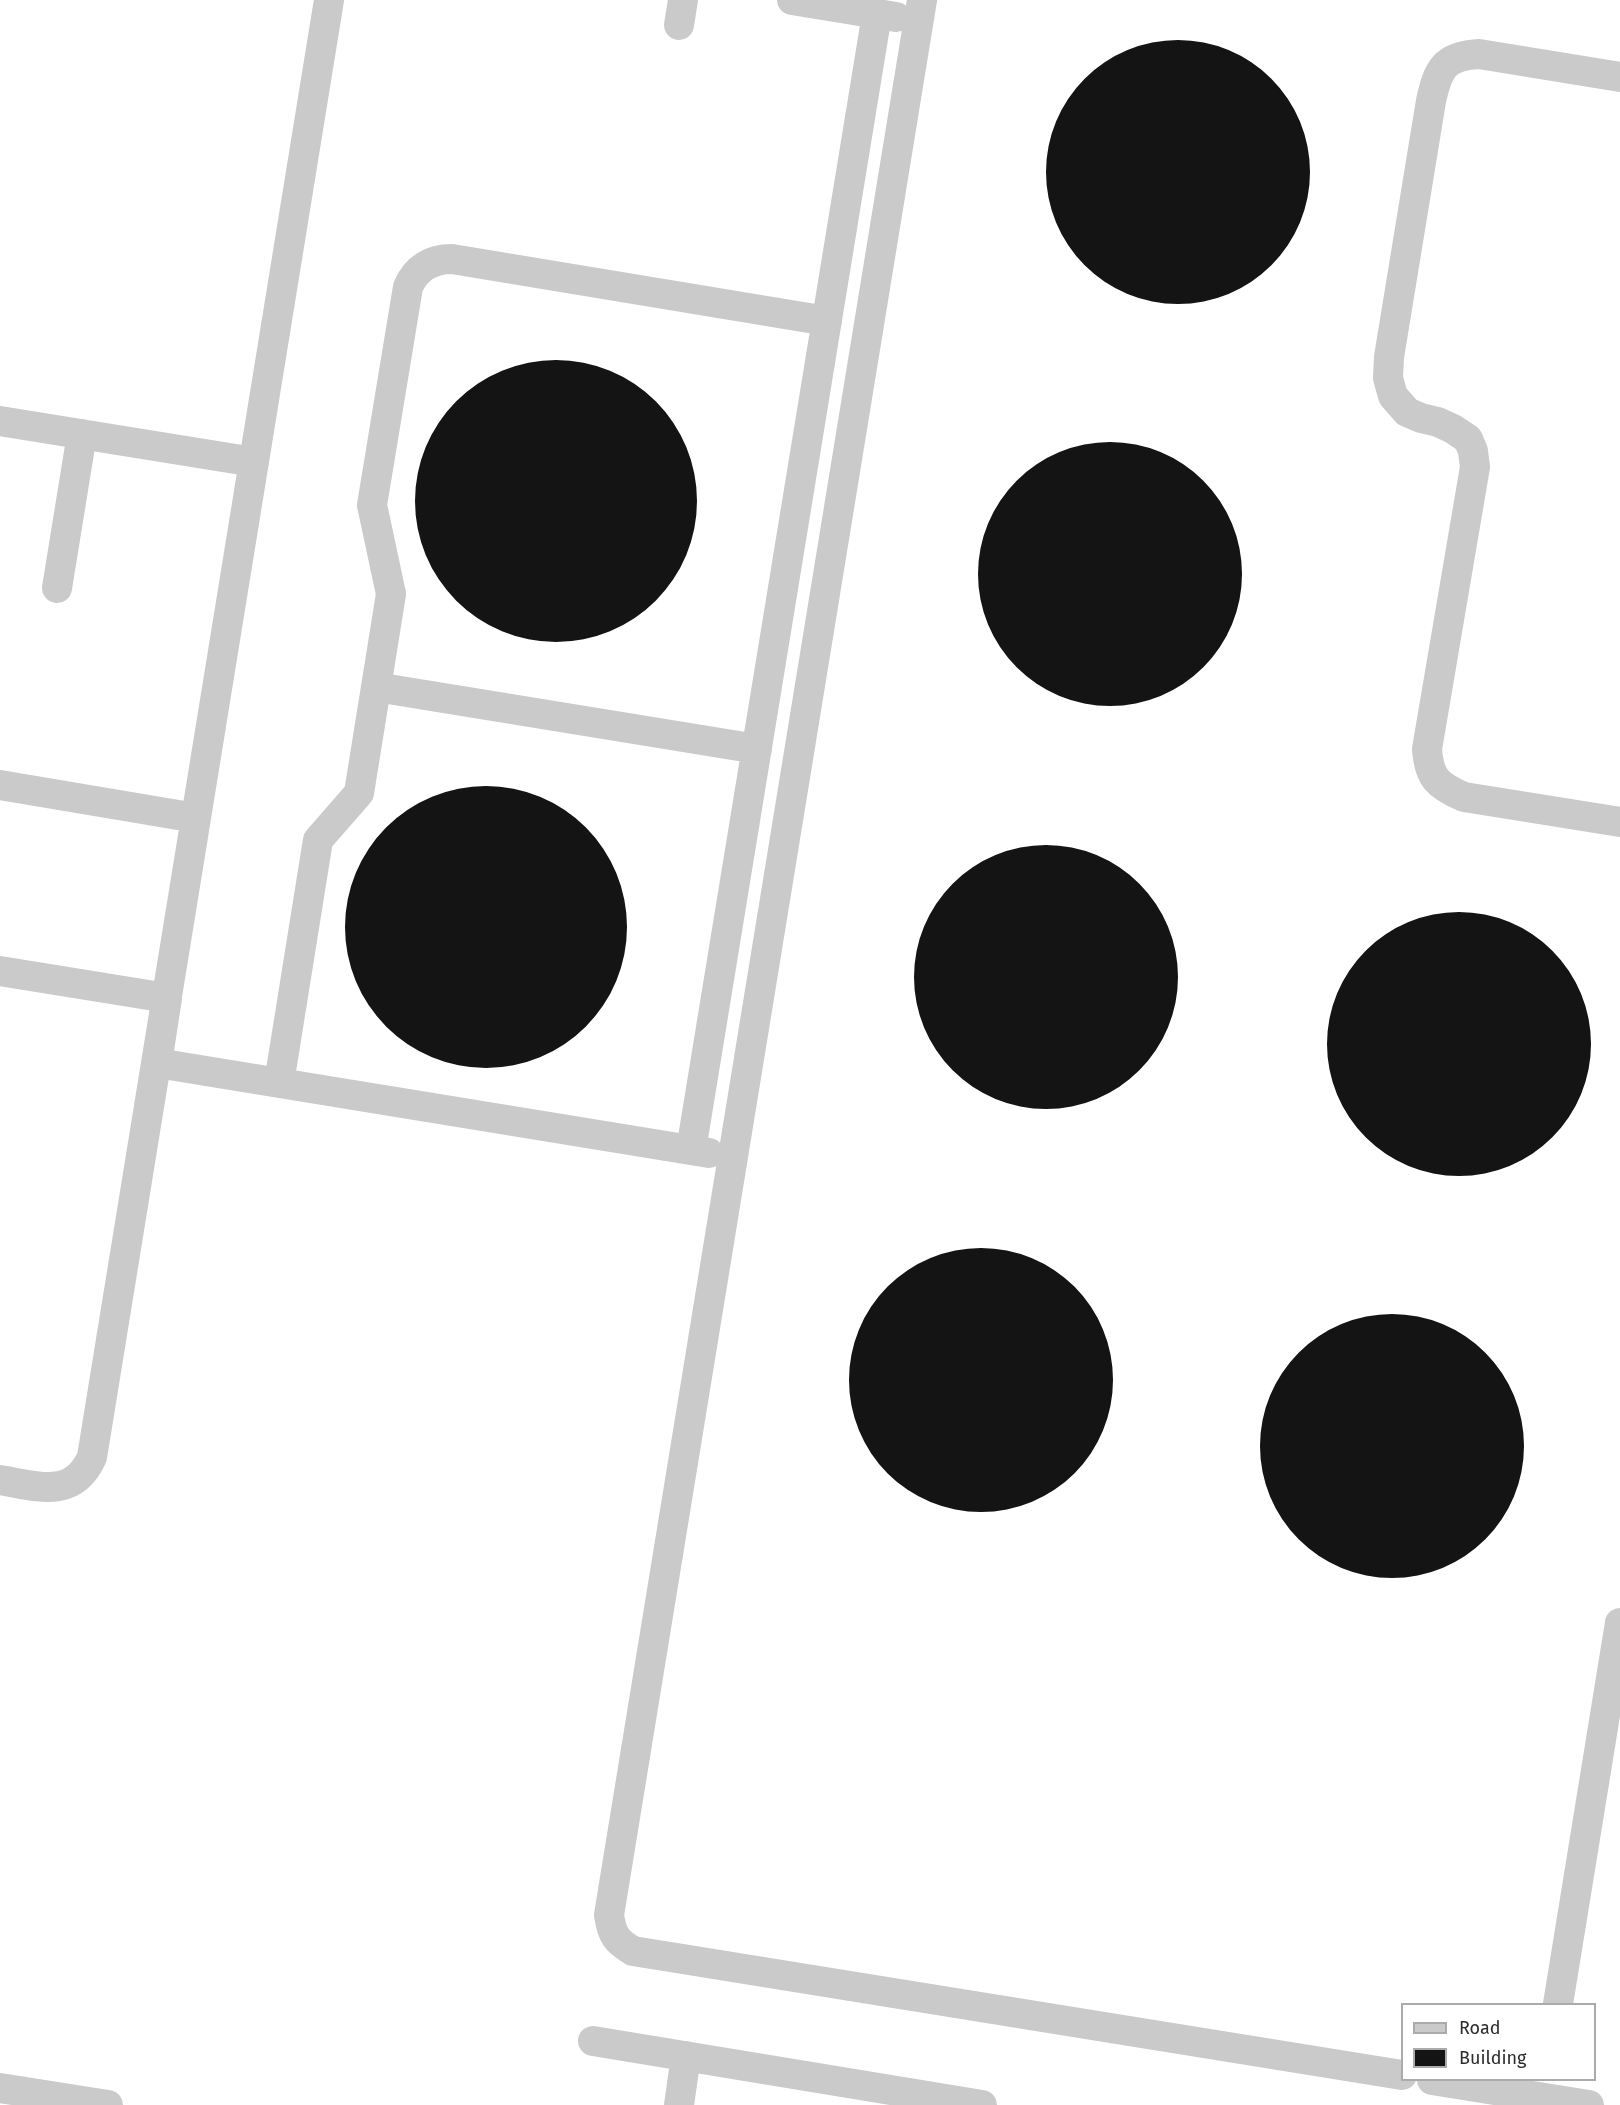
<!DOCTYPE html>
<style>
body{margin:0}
#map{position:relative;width:1620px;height:2105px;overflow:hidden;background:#fff;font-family:"Fira Sans",sans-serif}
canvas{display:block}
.legend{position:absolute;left:1401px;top:2003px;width:195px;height:78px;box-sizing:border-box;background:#fff;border:2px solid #ababab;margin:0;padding:8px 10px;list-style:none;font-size:18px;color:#2d2d2d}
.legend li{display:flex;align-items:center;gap:12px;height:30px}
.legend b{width:30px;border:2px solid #ababab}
</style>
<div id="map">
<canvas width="1620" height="2105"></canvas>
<ul class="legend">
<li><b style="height:8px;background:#cacaca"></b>Road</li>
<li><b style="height:16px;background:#141414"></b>Building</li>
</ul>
</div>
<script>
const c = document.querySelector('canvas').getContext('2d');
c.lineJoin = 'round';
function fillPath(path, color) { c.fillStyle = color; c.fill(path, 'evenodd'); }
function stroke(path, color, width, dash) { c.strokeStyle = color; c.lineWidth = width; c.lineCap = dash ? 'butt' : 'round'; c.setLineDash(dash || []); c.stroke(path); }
const building = new Path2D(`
 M1046 172a132 132 0 1 1 264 0a132 132 0 1 1-264 0Z
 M415 501a141 141 0 1 1 282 0a141 141 0 1 1-282 0Z
 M978 574a132 132 0 1 1 264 0a132 132 0 1 1-264 0Z
 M345 927a141 141 0 1 1 282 0a141 141 0 1 1-282 0Z
 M914 977a132 132 0 1 1 264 0a132 132 0 1 1-264 0Z
 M1327 1044a132 132 0 1 1 264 0a132 132 0 1 1-264 0Z
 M849 1380a132 132 0 1 1 264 0a132 132 0 1 1-264 0Z
 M1260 1446a132 132 0 1 1 264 0a132 132 0 1 1-264 0Z`);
const minor = new Path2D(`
 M 792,0 L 896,17
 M 922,0 L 609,1915 C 612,1935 616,1941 633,1951 L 1402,2075
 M 679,25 L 683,0
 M 1620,77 L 1479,54 C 1444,56 1438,69 1431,101 L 1389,357 L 1388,378 L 1393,396 L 1407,412 L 1421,418 L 1438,422 L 1453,429 L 1468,439 L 1473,451 L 1475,467 L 1427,749 C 1429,778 1438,786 1464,797 L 1620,822
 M 0,421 L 254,462
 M 57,588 L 82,434
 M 376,687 L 757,749
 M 0,785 L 196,818
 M 0,971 L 167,998 L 157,1063 L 709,1153
 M 279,1083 L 318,840 L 359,793 L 391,594 L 372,505 L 408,287 C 416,268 431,259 452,259 L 827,321
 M 691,1150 L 877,14
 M 0,1480 C 37,1486 73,1500 92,1457 L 329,0
 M 1558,2004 L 1620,1623
 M 593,2041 L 982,2105
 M 1432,2080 L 1589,2105
 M 0,2088 L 108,2105
 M 679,2105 L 686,2056`);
fillPath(building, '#141414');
stroke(minor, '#cacaca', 30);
</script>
